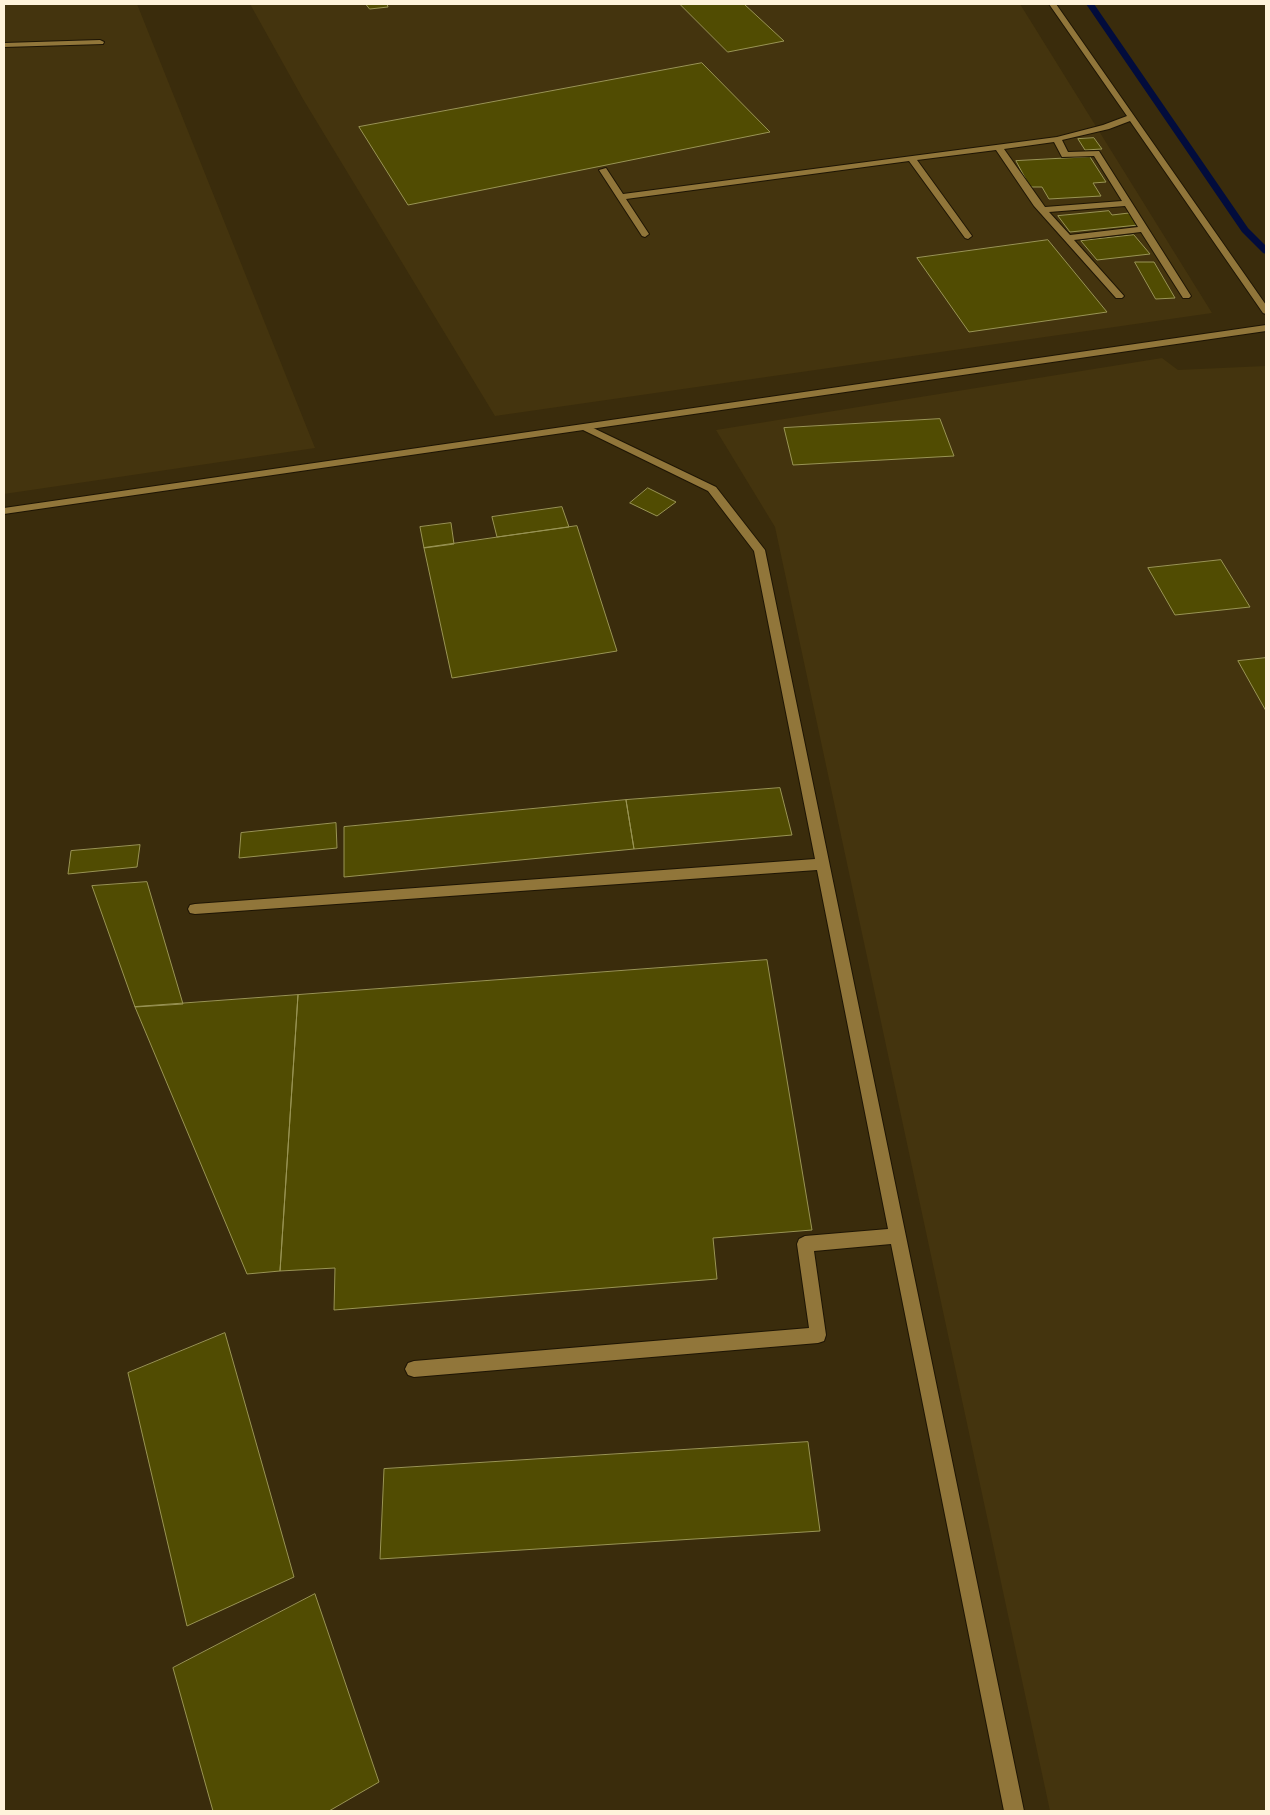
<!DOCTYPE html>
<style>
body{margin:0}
#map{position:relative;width:1270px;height:1815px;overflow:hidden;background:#3a2c0c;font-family:"Source Serif 4",serif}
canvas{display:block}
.frame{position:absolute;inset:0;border:5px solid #fff3db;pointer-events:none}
</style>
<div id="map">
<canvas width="1270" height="1815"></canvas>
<div class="frame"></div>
</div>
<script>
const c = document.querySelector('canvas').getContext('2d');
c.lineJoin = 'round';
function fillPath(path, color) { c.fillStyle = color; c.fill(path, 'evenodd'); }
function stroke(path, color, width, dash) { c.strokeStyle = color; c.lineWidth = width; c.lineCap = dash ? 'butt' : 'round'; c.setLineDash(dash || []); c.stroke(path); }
const built = new Path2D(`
 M 4,4 L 137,4 L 315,448 L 4,494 Z
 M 250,4 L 1020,4 L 1212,313 L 495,416 L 303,99 Z
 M 1162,358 L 1178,370 L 1266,366 L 1266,1811 L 1050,1811 L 775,527 L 716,430 Z`);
const stream = new Path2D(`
 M 1086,4 L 1094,4 L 1248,228 L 1266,246 L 1266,254 L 1263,253 L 1242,232 Z`);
const building = new Path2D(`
 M 366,4 L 387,4 L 388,7 L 370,9 Z
 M 680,4 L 744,4 L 784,41 L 728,52 Z
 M 702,63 L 770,132 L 408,205 L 359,127 Z
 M 1094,138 L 1102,149 L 1085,150 L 1078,139 Z
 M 1090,157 L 1106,182 L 1093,183 L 1101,196 L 1049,199 L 1042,187 L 1030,187 L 1016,161 Z
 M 1109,211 L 1112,215 L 1129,213 L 1138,225 L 1070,232 L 1058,216 Z
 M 1134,235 L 1150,254 L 1097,260 L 1081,241 Z
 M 1048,240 L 1107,312 L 969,332 L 917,258 Z
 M 1135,262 L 1154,262 L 1175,298 L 1156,299 Z
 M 940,419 L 954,456 L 793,465 L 784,428 Z
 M 648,488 L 676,502 L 657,516 L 630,503 Z
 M 562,507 L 569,527 L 497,537 L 492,517 Z
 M 451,523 L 454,544 L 424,548 L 420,527 Z
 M 577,526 L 617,651 L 452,678 L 424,548 Z
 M 1221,560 L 1250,607 L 1175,615 L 1148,568 Z
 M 1266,658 L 1266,711 L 1238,661 Z
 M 780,788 L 792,835 L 634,849 L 626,800 Z
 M 626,800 L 634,849 L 344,877 L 344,827 Z
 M 336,823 L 337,848 L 239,858 L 241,833 Z
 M 140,845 L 137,867 L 68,874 L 71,851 Z
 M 147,882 L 183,1004 L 135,1007 L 92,886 Z
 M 767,960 L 812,1230 L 713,1238 L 717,1279 L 334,1310 L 335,1268 L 280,1271 L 298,995 Z
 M 298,995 L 280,1271 L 247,1274 L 135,1007 Z
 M 225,1333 L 294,1577 L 187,1626 L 128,1373 Z
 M 808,1442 L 820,1531 L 380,1559 L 384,1469 Z
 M 315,1594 L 379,1782 L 329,1811 L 213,1811 L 173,1668 Z`);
const service = new Path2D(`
 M 1049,4 L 1056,4 L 1266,305 L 1266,314 L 1263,313 L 1130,121 L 1109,129 L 1062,140 L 1068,152 L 1099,151 L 1191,296 L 1189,298 L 1183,298 L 1141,232 L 1074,240 L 1124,296 L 1122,298 L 1116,298 L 1034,206 L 996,150 L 917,160 L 972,236 L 968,239 L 965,238 L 909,161 L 626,199 L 649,234 L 645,237 L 642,236 L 599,170 L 606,168 L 623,194 L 1057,137 L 1103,125 L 1127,116 ZM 1054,142 L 1062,157 L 1094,156 L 1122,201 L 1045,207 L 1004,149 ZM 1125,206 L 1138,227 L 1070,235 L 1049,212 Z
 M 100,40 L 104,42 L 103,44 L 4,47 L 4,43 Z
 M 587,425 L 716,487 L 765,550 L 1024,1811 L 1004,1811 L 891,1244 L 814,1251 L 826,1335 L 824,1341 L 818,1343 L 414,1377 L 408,1375 L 405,1369 L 408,1363 L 414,1361 L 809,1328 L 797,1244 L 799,1239 L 805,1236 L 888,1229 L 817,870 L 195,914 L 190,913 L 188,909 L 190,905 L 195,904 L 815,859 L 754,551 L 708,491 L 583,430 L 582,428 Z`);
const minor = new Path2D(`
 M 1266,325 L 1266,331 L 4,514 L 4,508 Z`);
fillPath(built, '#44340e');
fillPath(stream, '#020c3c');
fillPath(building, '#514c02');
stroke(building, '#999454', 1);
stroke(service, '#1e1504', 2);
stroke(minor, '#1e1504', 2);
fillPath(service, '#91763a');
fillPath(minor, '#91763a');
</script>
